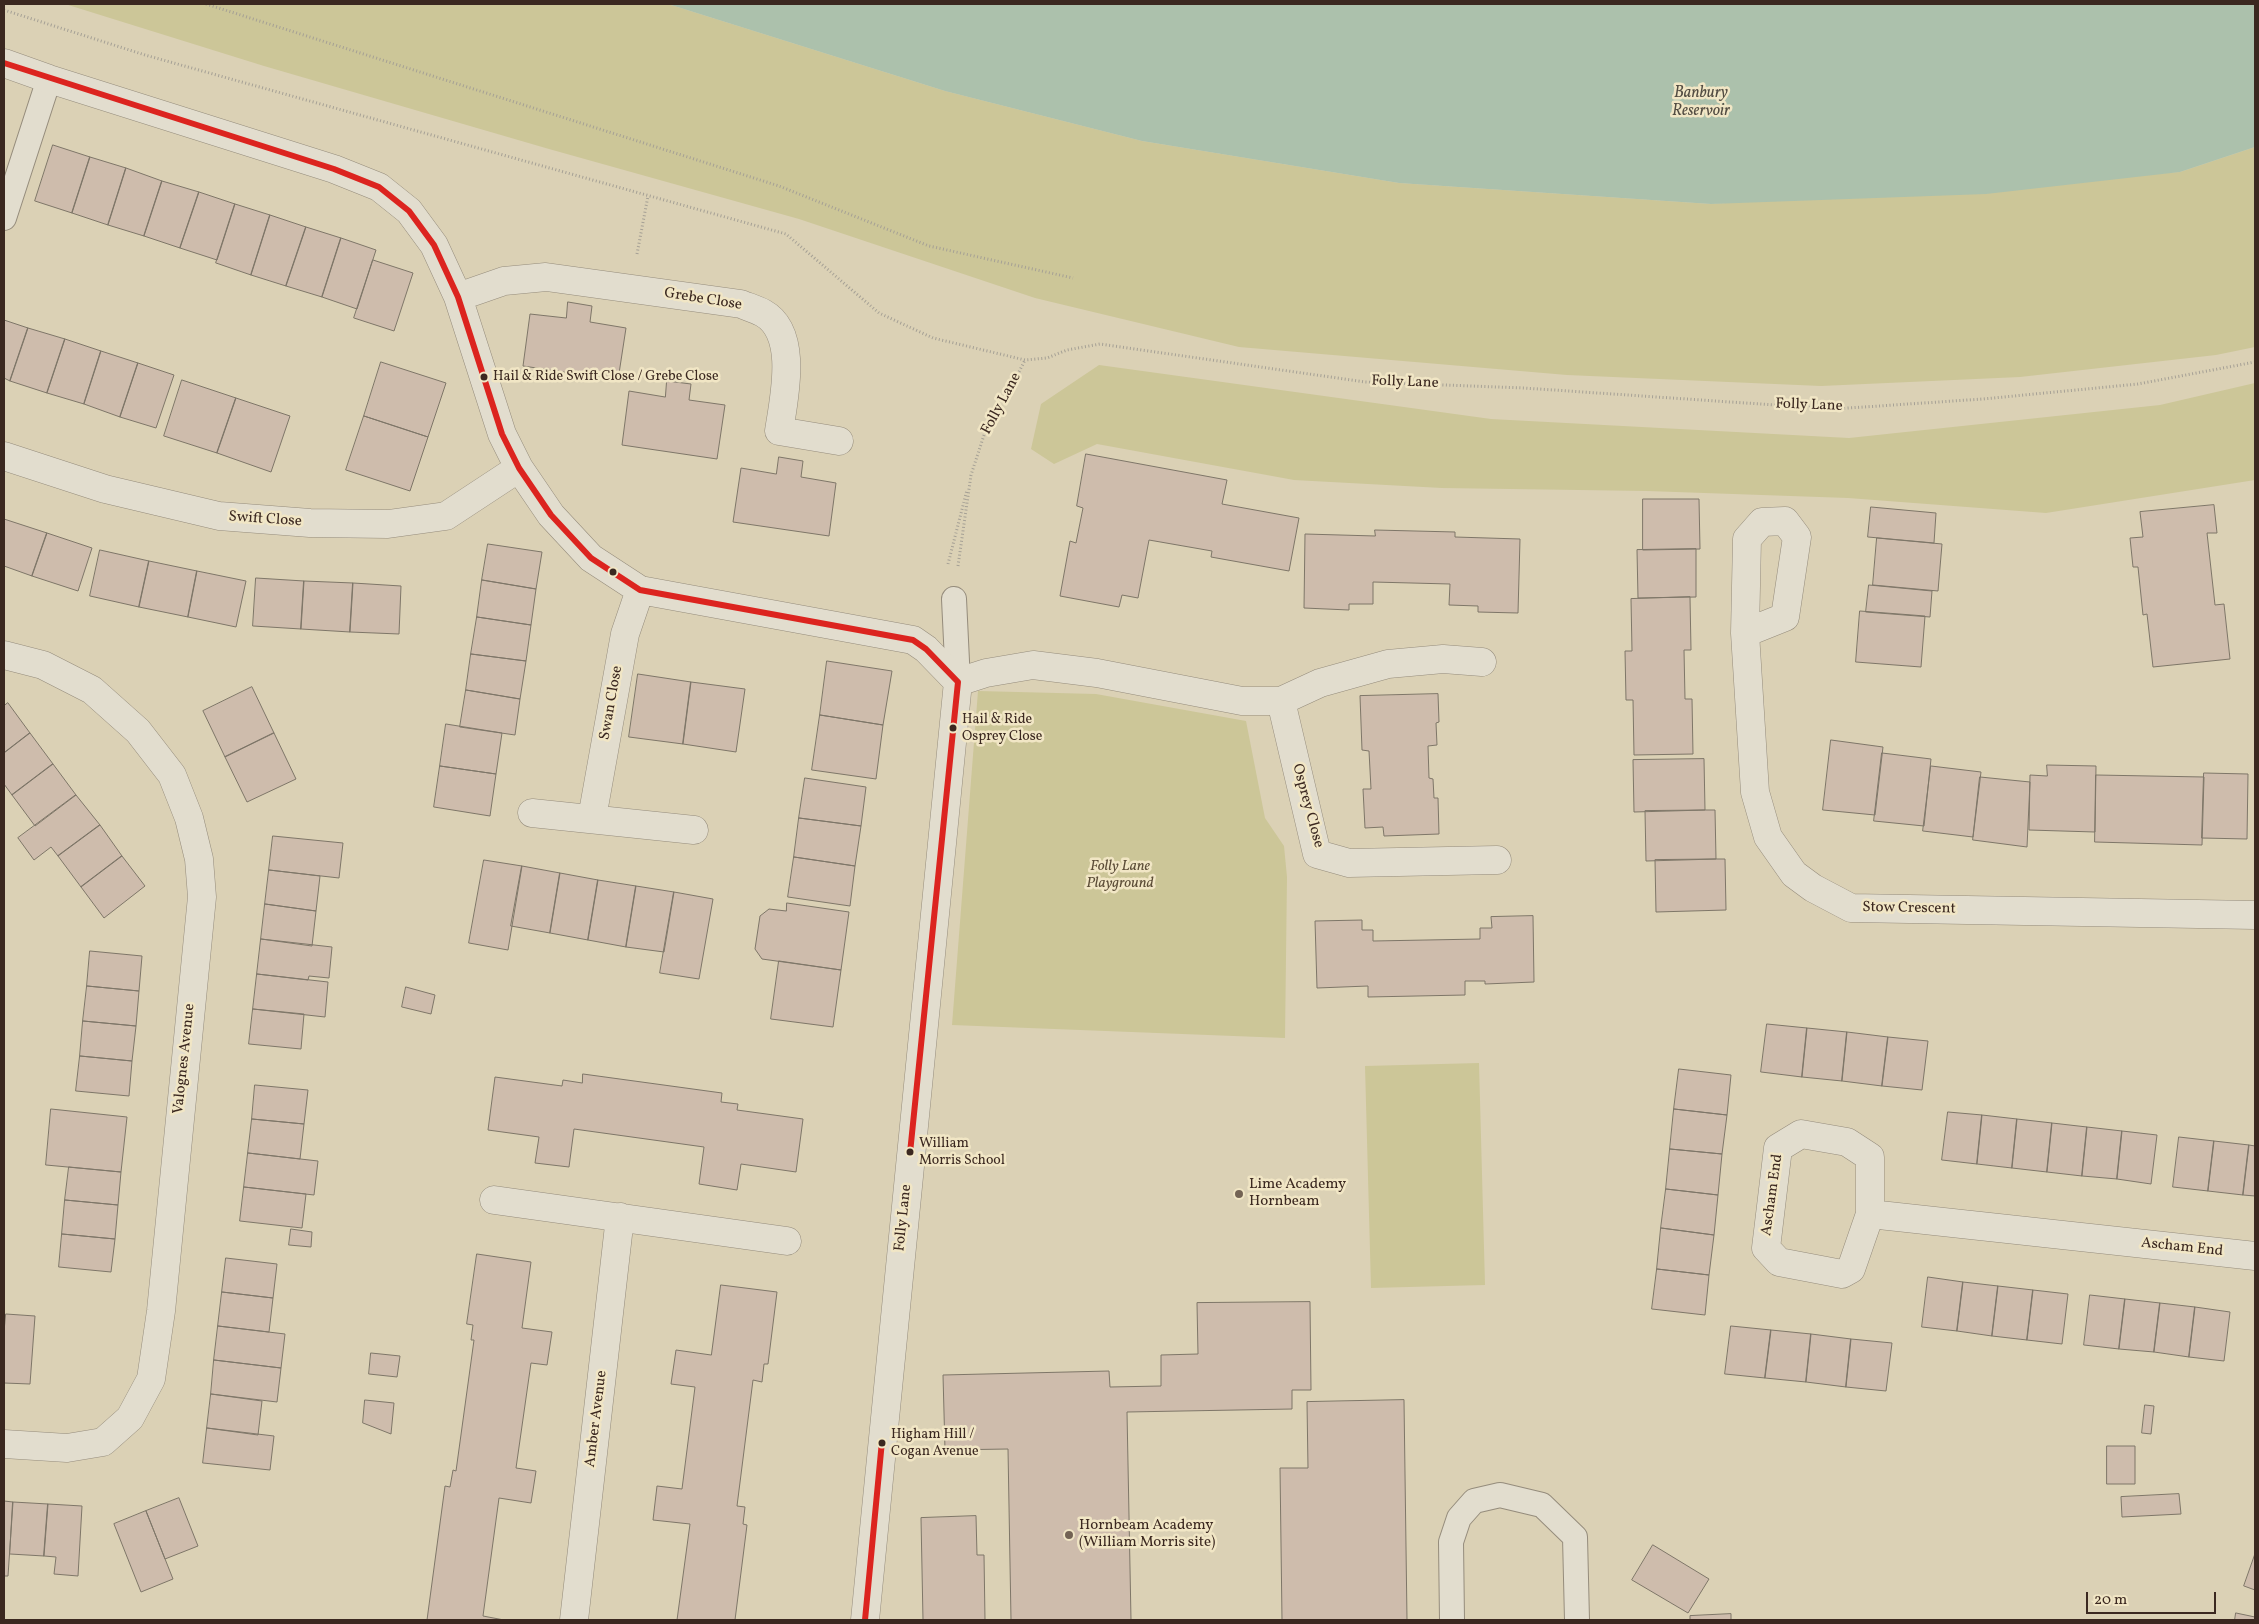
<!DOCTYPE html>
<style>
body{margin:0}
#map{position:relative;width:2259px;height:1624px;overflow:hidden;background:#dbd1b5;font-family:Vollkorn,serif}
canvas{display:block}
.frame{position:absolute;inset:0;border:5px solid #3b2820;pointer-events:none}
.scale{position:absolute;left:2086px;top:1592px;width:130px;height:22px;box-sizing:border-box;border:2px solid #3b2820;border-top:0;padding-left:6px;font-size:15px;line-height:18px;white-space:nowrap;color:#3b2820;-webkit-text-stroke:4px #f1e6c5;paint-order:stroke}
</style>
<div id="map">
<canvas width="2259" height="1624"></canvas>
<div class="frame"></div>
<div class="scale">20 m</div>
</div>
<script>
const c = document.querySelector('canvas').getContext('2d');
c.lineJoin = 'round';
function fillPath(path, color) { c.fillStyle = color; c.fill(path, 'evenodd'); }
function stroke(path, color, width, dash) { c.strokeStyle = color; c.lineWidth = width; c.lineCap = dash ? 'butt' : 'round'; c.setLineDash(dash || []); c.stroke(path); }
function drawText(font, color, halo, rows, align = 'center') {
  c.font = font + ' Vollkorn,serif'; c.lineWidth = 5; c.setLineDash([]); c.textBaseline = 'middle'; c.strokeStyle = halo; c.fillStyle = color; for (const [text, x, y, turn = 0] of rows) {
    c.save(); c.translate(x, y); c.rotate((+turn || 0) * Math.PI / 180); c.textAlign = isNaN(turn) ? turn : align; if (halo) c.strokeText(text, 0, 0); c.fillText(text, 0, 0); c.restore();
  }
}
const green = new Path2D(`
 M 65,4 L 668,4 L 945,91 L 1142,141 L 1399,183 L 1711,204 L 2180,172 L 2255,147 L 2255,347 L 2216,355 L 2020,377 L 1821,386 L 1567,375 L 1239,347 L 1035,298 L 799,219 L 549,149 L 264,66 Z
 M 1099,365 L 1491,419 L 1849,438 L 2160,405 L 2255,383 L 2255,480 L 2046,513 L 1848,498 L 1647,491 L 1442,488 L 1294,480 L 1097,444 L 1054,464 L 1031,449 L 1041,404 Z
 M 978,691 L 1096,694 L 1246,721 L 1265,818 L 1284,846 L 1287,877 L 1285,1038 L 952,1025 Z
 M 1479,1063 L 1485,1285 L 1371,1288 L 1365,1066 Z`);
const water = new Path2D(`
 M 668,4 L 2255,4 L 2255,147 L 2180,172 L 1986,194 L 1711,204 L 1399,183 L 1142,141 L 945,91 Z`);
const building = new Path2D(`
 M 53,145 L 90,157 L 72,213 L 35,201 Z
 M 90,157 L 126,168 L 108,225 L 72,213 Z
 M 126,168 L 162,181 L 144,236 L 108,225 Z
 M 162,181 L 199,192 L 180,248 L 144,236 Z
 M 199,192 L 235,204 L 217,260 L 180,248 Z
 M 235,204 L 270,215 L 251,275 L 216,263 Z
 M 270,215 L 306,227 L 286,286 L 251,275 Z
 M 306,227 L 341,238 L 322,297 L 286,286 Z
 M 341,238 L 376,250 L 357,309 L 322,297 Z
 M 373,260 L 413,273 L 394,331 L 354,318 Z
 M 568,302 L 592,306 L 590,322 L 626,328 L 618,380 L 523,366 L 530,314 L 566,318 Z
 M 4,320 L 28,328 L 10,381 L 4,378 Z
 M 28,328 L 65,339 L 47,393 L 10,381 Z
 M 65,339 L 101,351 L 84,404 L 47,393 Z
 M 101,351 L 138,363 L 120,417 L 84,404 Z
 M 381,362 L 446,383 L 428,437 L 364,416 Z
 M 138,363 L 174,375 L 156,428 L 120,417 Z
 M 182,380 L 236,398 L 217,453 L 164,436 Z
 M 667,381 L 691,384 L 689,400 L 725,405 L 717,459 L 622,445 L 629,391 L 665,397 Z
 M 236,398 L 290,416 L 271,472 L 217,453 Z
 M 364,416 L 428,437 L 410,491 L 346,470 Z
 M 1086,454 L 1227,480 L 1222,504 L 1299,518 L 1289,571 L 1211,557 L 1212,551 L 1149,540 L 1138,598 L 1122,595 L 1119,607 L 1060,596 L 1070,541 L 1076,543 L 1083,508 L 1077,506 Z
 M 779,457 L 803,461 L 801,477 L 836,483 L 829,536 L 733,522 L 741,468 L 776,474 Z
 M 1643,499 L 1699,499 L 1700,549 L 1643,550 Z
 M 2214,505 L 2217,533 L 2207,533 L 2215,605 L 2224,604 L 2230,659 L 2153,667 L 2147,614 L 2143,615 L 2138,567 L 2133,567 L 2130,538 L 2143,537 L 2140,512 Z
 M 1871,507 L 1936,513 L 1934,543 L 1868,537 Z
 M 4,519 L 47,533 L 32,576 L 4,566 Z
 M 1375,530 L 1455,532 L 1455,537 L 1520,539 L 1518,613 L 1478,612 L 1478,606 L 1449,605 L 1450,584 L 1373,582 L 1373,604 L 1349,604 L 1349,610 L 1304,608 L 1305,534 L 1375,536 Z
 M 47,533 L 92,548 L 78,591 L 32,576 Z
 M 1877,538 L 1942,544 L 1938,591 L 1873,585 Z
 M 488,544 L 542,552 L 536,589 L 482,580 Z
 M 1696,549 L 1696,597 L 1638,598 L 1637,550 Z
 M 100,550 L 149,561 L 139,607 L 90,596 Z
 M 149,561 L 197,571 L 188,617 L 139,607 Z
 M 197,571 L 246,581 L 236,627 L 188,617 Z
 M 256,578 L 304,581 L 301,629 L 253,626 Z
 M 482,580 L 536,589 L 531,625 L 477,617 Z
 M 304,581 L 353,583 L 350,632 L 301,629 Z
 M 353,583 L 401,586 L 399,634 L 350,632 Z
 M 1869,585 L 1932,591 L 1930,617 L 1866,612 Z
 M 1690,597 L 1691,650 L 1684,650 L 1685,699 L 1692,699 L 1693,754 L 1634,755 L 1633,700 L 1626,700 L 1625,651 L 1632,651 L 1631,599 Z
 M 1860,611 L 1925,616 L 1921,667 L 1856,662 Z
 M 477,617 L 531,625 L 526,661 L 471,654 Z
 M 471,654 L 526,661 L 520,699 L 466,690 Z
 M 827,661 L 892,671 L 883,725 L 820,715 Z
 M 638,674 L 691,682 L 683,744 L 629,737 Z
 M 691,682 L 745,689 L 736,752 L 683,744 Z
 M 252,687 L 274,733 L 225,757 L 203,711 Z
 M 466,690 L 520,699 L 515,735 L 460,727 Z
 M 1438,694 L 1439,722 L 1436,723 L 1437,745 L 1428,746 L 1429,778 L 1433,779 L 1434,798 L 1438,798 L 1439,834 L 1384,836 L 1383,827 L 1365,828 L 1363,789 L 1371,789 L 1369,751 L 1362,750 L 1360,696 Z
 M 8,703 L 30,733 L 4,753 L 4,706 Z
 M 820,715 L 883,725 L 876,779 L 812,770 Z
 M 446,724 L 502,733 L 496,774 L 440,766 Z
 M 30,733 L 53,764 L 12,795 L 4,784 L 4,753 Z
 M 274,733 L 296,779 L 247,802 L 225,757 Z
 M 1831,740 L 1883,747 L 1875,815 L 1823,810 Z
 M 1882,753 L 1931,759 L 1924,826 L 1874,821 Z
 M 1704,759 L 1705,810 L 1634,812 L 1633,760 Z
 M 53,764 L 76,795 L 35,826 L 12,795 Z
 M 2047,765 L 2096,766 L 2095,832 L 2029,830 L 2030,775 L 2047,776 Z
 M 440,766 L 496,774 L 490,816 L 434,807 Z
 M 1931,766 L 1981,772 L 1973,837 L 1923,831 Z
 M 2204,773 L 2248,774 L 2247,839 L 2202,838 Z
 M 2096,775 L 2204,777 L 2202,845 L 2095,842 Z
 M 1980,777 L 2030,782 L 2027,847 L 1973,840 Z
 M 805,778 L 866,787 L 861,826 L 799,818 Z
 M 76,795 L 100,825 L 58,856 L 51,847 L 34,860 L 18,838 Z
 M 1705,810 L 1715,810 L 1716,859 L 1646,861 L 1645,811 Z
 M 799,818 L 861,826 L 855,866 L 794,857 Z
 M 100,825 L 122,856 L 81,887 L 58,856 Z
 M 273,836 L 343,843 L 339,878 L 269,870 Z
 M 122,856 L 145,886 L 104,918 L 81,887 Z
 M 794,857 L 855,866 L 850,906 L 788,897 Z
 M 1716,859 L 1725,859 L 1726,910 L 1656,912 L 1655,860 Z
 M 484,860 L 522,866 L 508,950 L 469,943 Z
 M 522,866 L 560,873 L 550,933 L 511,926 Z
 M 269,870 L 320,876 L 316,911 L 265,904 Z
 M 560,873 L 598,880 L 588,940 L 550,933 Z
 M 598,880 L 636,886 L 626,947 L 588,940 Z
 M 636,886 L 674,892 L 664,952 L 626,947 Z
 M 674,892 L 713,899 L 699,979 L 660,973 Z
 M 787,903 L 849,912 L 841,970 L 762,959 L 755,949 L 760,916 L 769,909 L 786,911 Z
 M 265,904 L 316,911 L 312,946 L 261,939 Z
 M 1533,916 L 1534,982 L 1485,984 L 1485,981 L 1465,981 L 1465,995 L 1368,997 L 1368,986 L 1317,988 L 1315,921 L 1362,920 L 1362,930 L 1373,930 L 1373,941 L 1480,939 L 1480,928 L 1492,928 L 1491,917 Z
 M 261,939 L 332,947 L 329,978 L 309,976 L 308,980 L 257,974 Z
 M 90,951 L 142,956 L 139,991 L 87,986 Z
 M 779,961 L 841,970 L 833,1027 L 771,1019 Z
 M 257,974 L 328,982 L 325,1017 L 253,1009 Z
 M 87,986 L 139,991 L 136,1026 L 83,1021 Z
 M 406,987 L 435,995 L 431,1014 L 402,1007 Z
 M 253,1009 L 304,1014 L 301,1049 L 249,1044 Z
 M 83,1021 L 136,1026 L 132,1061 L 80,1056 Z
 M 1767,1024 L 1807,1028 L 1802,1077 L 1761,1072 Z
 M 1807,1028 L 1847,1032 L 1842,1081 L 1802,1077 Z
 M 1847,1032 L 1888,1037 L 1882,1086 L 1842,1081 Z
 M 1888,1037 L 1928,1041 L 1922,1090 L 1882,1086 Z
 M 80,1056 L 132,1061 L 129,1096 L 76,1091 Z
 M 1679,1069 L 1731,1075 L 1727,1115 L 1674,1109 Z
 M 583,1074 L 722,1093 L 721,1102 L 738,1104 L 737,1110 L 803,1119 L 796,1172 L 741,1164 L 737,1190 L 699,1184 L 704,1147 L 574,1129 L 569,1167 L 535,1163 L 539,1137 L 488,1130 L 495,1077 L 562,1086 L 563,1080 L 582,1083 Z
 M 255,1085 L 308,1090 L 304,1124 L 252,1119 Z
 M 51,1109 L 127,1117 L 121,1172 L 46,1165 Z
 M 1674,1109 L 1727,1115 L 1722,1154 L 1670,1149 Z
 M 1948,1112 L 1982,1115 L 1977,1164 L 1942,1160 Z
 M 1982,1115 L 2017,1119 L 2012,1168 L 1977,1164 Z
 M 252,1119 L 304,1124 L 300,1159 L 248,1153 Z
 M 2017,1119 L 2052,1123 L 2047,1172 L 2012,1168 Z
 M 2052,1123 L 2087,1127 L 2082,1176 L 2047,1172 Z
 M 2087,1127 L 2122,1131 L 2117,1179 L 2082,1176 Z
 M 2122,1131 L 2157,1135 L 2151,1184 L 2117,1179 Z
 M 2179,1137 L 2214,1141 L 2208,1191 L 2173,1187 Z
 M 2214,1141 L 2249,1145 L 2243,1195 L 2208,1191 Z
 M 2249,1145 L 2255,1146 L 2255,1196 L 2243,1195 Z
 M 1670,1149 L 1722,1154 L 1718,1195 L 1666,1189 Z
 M 248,1153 L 318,1161 L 314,1195 L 244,1187 Z
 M 69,1167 L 121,1172 L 118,1205 L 65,1200 Z
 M 244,1187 L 306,1194 L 302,1228 L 240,1221 Z
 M 1666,1189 L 1718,1195 L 1714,1235 L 1661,1228 Z
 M 65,1200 L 118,1205 L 115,1239 L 62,1234 Z
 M 1661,1228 L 1714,1235 L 1709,1275 L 1657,1269 Z
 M 291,1229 L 312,1232 L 311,1247 L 289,1245 Z
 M 62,1234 L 115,1239 L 111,1272 L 59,1267 Z
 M 477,1254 L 531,1262 L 522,1328 L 552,1332 L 547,1365 L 531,1363 L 516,1468 L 536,1471 L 531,1503 L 499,1498 L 483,1616 L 504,1620 L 421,1620 L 427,1620 L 445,1486 L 450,1487 L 453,1470 L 456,1471 L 474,1340 L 471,1340 L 473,1325 L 467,1324 Z
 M 226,1258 L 277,1264 L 273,1298 L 222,1292 Z
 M 1657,1269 L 1709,1275 L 1705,1315 L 1652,1309 Z
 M 1928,1277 L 1963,1282 L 1957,1331 L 1922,1327 Z
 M 1963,1282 L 1998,1286 L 1992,1336 L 1957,1331 Z
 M 721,1285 L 777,1292 L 768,1364 L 764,1364 L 762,1382 L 753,1380 L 737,1506 L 745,1507 L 743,1524 L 747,1525 L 735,1620 L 677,1620 L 690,1524 L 653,1520 L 657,1486 L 682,1489 L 695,1387 L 671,1384 L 676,1350 L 711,1355 Z
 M 1998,1286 L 2033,1290 L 2027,1340 L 1992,1336 Z
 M 2033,1290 L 2068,1294 L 2062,1344 L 2027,1340 Z
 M 222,1292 L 273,1298 L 269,1332 L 218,1326 Z
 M 2090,1295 L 2125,1299 L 2119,1349 L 2084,1345 Z
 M 2125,1299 L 2160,1303 L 2154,1352 L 2119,1349 Z
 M 1310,1302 L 1311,1390 L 1292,1390 L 1292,1409 L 1127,1412 L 1131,1620 L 1011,1620 L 1008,1449 L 945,1450 L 943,1375 L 1109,1371 L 1110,1387 L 1161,1386 L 1161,1355 L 1198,1354 L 1197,1303 Z
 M 2160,1303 L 2195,1307 L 2189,1357 L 2154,1352 Z
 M 2195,1307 L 2230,1312 L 2224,1361 L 2189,1357 Z
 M 6,1314 L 35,1316 L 30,1384 L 4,1383 L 4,1332 Z
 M 218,1326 L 285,1334 L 281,1368 L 214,1360 Z
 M 1731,1326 L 1771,1330 L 1765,1378 L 1725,1374 Z
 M 1771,1330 L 1811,1334 L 1806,1382 L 1765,1378 Z
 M 1811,1334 L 1851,1339 L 1846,1387 L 1806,1382 Z
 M 1851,1339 L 1892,1343 L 1886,1391 L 1846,1387 Z
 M 371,1353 L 400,1356 L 397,1377 L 369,1374 Z
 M 214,1360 L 281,1368 L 277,1402 L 211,1394 Z
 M 211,1394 L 262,1401 L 258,1435 L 207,1428 Z
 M 365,1400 L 394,1403 L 391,1434 L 363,1423 Z
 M 1404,1400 L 1407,1620 L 1282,1620 L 1280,1468 L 1308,1468 L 1307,1402 Z
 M 2145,1405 L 2154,1406 L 2151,1434 L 2142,1433 Z
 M 207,1428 L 274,1436 L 270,1470 L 203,1463 Z
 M 2107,1446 L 2135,1446 L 2135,1484 L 2107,1484 Z
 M 2179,1494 L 2181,1514 L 2122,1517 L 2121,1497 Z
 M 179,1498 L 198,1546 L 165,1559 L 146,1511 Z
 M 4,1501 L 13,1502 L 8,1576 L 4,1576 Z
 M 13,1502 L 48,1504 L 44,1556 L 10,1554 Z
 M 48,1504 L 82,1506 L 78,1576 L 54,1574 L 56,1557 L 44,1556 Z
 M 146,1511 L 173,1579 L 141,1592 L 114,1524 Z
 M 976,1516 L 977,1555 L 984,1555 L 985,1620 L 923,1620 L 921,1518 Z
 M 1653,1545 L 1709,1579 L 1688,1613 L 1632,1580 Z
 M 2255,1554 L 2255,1590 L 2244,1586 Z
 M 2236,1613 L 2255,1617 L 2255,1620 L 2235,1620 Z
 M 1731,1614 L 1731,1620 L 1690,1620 L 1690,1616 Z`);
const path = new Path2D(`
 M 206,4 L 779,186 L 929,246 L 1073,278
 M 4,10 L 145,55 L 786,234 L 879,313 L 933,338 L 1025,360 L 1047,358 L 1067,350 L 1100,344 L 1365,382 L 1524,388 L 1834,409 L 1983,399 L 2138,384 L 2255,362
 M 637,254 L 648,196
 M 948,564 L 967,490
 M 958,566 L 971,475 L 986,429 L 1009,392 L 1025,360`);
const lane = new Path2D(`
 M 4,218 L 49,79
 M 954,599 L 958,682
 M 1452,1620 L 1451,1542 L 1459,1518 L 1474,1501 L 1500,1495 L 1542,1505 L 1575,1537 L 1577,1620`);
const street = new Path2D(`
 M 4,63 L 49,79 L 334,169 L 379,187 L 409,211 L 434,245 L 458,297 L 502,434 L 519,468 L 551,515 L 591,558 L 640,590 L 913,640 L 926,649 L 958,682
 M 458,297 L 504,281 L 546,277 L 741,304 C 748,307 756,309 763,313 C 799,333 784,398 779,431 L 839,441
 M 4,456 L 105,489 L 219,516 L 310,523 L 388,524 L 446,516 L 519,468
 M 1745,633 L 1785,617 L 1797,537 L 1785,521 L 1762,522 L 1747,539 L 1745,633 L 1755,792 L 1768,837 L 1794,874 L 1813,888 L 1851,908 L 2255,915
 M 4,655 L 43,665 L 92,690 L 138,731 L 172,775 L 189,818 L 199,859 L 202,897 L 161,1311 L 151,1379 L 130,1418 L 103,1442 L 67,1448 L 4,1444
 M 958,682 L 986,673 L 1033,665 L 1097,673 L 1242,701 L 1281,701 L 1320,683 L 1388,664 L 1443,659 L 1482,662
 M 1281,701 L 1317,854 L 1349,863 L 1497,860
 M 532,813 L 694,830
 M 592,818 L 625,634 L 640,590
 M 1801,1134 L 1847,1142 L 1870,1157 L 1870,1214 L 1851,1269 L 1842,1274 L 1779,1262 L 1766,1248 L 1778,1148 Z
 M 494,1200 L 787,1241
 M 1870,1214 L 2255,1256
 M 574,1620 L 620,1217
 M 865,1620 L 958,682`);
const bus1 = new Path2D(`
 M 4,63 L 334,169 L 379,187 L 409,211 L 434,245 L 458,297 L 502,434 L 519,468 L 551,515 L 591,558 L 640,590 L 913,640 L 926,649 L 958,682 L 910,1153
 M 865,1620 L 882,1441`);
const markers = [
 [484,377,4.5,"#3b2820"],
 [613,572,4.5,"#3b2820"],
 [953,728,4.5,"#3b2820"],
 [910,1152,4.5,"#3b2820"],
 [1239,1194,5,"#736354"],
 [882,1443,4.5,"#3b2820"],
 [1069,1535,5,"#736354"]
];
const busNames = [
 ["Hail & Ride Swift Close / Grebe Close",493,377],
 ["Hail & Ride",962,720],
 ["Osprey Close",962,737],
 ["William",919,1144],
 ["Morris School",919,1161],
 ["Higham Hill /",891,1435],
 ["Cogan Avenue",891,1452]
];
const streetNames = [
 ["Grebe Close",703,300,9],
 ["Folly Lane",1405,383,2],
 ["Folly Lane",1002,404,-62],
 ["Folly Lane",1809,406,2],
 ["Swift Close",265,520,4],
 ["Swan Close",612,703,-80],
 ["Osprey Close",1307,806,75],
 ["Stow Crescent",1909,909,1],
 ["Valognes Avenue",185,1059,-84],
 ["Ascham End",1773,1195,-82],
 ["Folly Lane",904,1218,-84],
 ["Ascham End",2182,1248,6],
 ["Amber Avenue",597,1419,-83]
];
const parkNames = [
 ["Folly Lane",1120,867],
 ["Playground",1120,884]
];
const poiNames = [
 ["Lime Academy",1249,1185],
 ["Hornbeam",1249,1202],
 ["Hornbeam Academy",1079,1526],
 ["(William Morris site)",1079,1543]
];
const waterNames = [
 ["Banbury",1701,94],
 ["Reservoir",1701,112]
];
fillPath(green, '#ccc698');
fillPath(water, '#acc1ac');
fillPath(building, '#cebcac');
stroke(building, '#7e7668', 1);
stroke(lane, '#958c7c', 26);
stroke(street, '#958c7c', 29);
stroke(path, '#a5a095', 3, [1, 2.5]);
stroke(lane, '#e2ddce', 24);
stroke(street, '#e2ddce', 28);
stroke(bus1, '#dc241f', 6);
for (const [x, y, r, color] of markers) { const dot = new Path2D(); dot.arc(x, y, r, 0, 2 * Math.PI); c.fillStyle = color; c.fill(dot); stroke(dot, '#f1e6c5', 2); }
drawText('14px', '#3b2820', '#f1e6c5', busNames, 'left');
drawText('15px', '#3b2820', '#f1e6c5', streetNames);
drawText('italic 15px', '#5c4d38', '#f1e6c5', parkNames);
drawText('15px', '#3b2820', '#f1e6c5', poiNames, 'left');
drawText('italic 16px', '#524c42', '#f1e6c5', waterNames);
</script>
